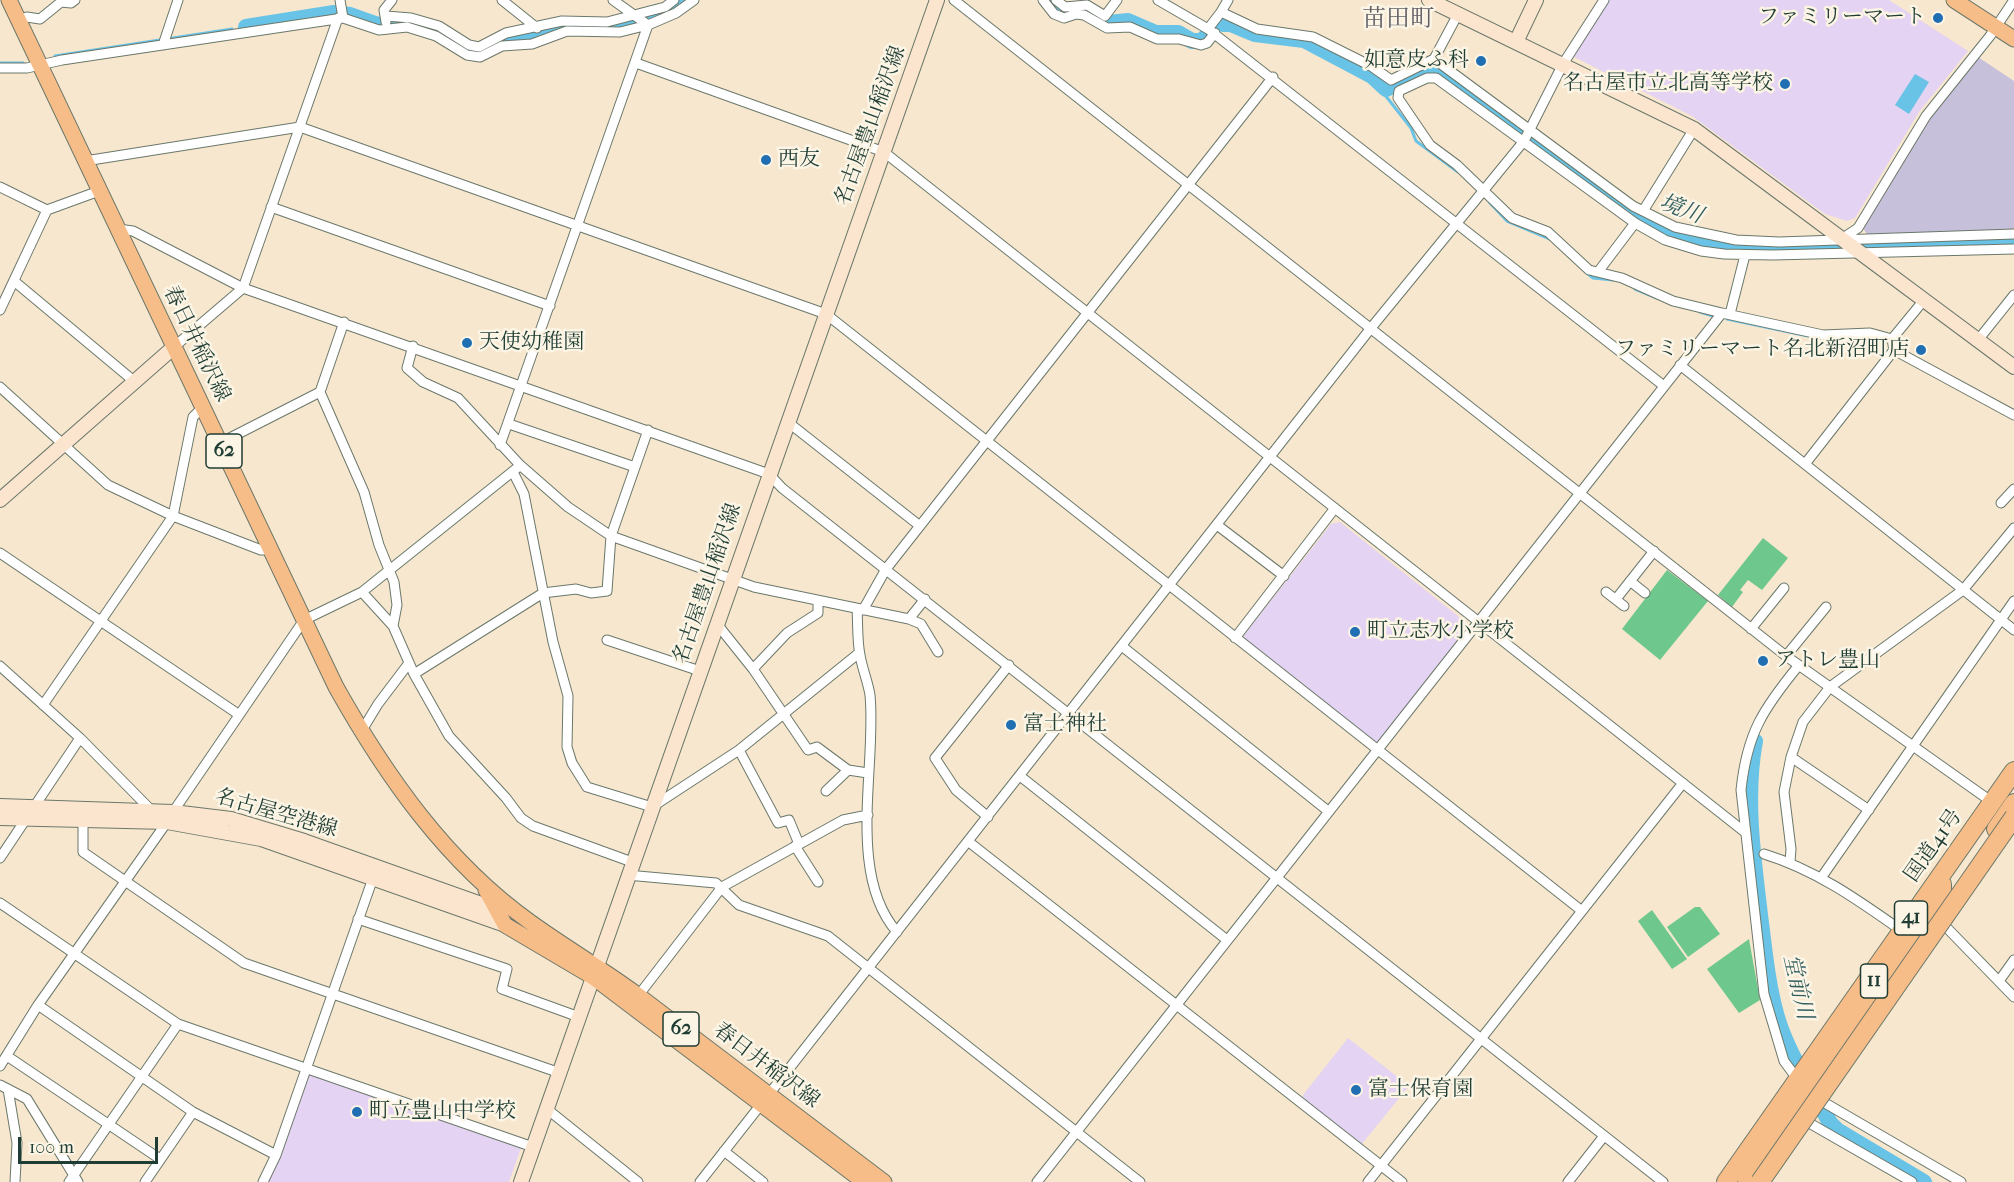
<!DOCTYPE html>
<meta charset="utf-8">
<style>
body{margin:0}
#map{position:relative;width:2014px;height:1182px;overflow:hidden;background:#f7e7cf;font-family:"IM FELL French Canon",serif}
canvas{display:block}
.scale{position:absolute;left:18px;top:1137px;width:140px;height:27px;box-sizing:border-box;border:3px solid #1f3d34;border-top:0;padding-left:8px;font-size:18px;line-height:21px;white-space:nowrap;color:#1f3d34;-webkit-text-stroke:4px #fcf5e5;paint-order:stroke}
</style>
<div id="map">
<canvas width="2014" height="1182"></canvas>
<div class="scale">100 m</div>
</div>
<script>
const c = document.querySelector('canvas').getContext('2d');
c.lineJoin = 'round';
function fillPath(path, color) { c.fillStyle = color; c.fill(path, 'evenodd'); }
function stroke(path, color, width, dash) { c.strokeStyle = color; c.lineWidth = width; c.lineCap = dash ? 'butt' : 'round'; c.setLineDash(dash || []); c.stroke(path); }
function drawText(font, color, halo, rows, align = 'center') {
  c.font = font + ' "IM FELL French Canon","Noto Serif JP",serif'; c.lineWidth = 5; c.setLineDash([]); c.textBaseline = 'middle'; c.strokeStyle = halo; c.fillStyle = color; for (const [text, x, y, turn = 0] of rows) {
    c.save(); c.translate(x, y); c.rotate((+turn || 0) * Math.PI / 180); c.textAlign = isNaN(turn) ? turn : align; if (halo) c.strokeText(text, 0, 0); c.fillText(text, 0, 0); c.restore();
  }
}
const built = new Path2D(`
 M 1608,0 L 1889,0 L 1968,51 L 1919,112 L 1855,218 L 1847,221 L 1825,214 L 1692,116 L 1572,56 Z
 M 1340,522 L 1468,624 L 1467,630 L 1378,744 L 1374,744 L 1244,642 L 1244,635 L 1331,524 Z
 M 1348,1038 L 1409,1086 L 1361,1145 L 1303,1099 L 1303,1095 Z
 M 311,1074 L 521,1148 L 509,1182 L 268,1182 L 279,1160 L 308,1076 Z`);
const industrial = new Path2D(`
 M 1978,57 L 2014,81 L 2014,231 L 1867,234 L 1862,227 L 1929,118 Z`);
const green = new Path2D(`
 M 1763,538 L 1788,558 L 1762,590 L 1748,580 L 1740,590 L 1743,592 L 1732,607 L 1718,595 Z
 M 1667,570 L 1708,601 L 1660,660 L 1622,629 Z
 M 1695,907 L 1700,907 L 1720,934 L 1688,957 L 1667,927 Z
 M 1652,910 L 1687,959 L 1672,969 L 1638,921 Z
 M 1749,939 L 1760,1000 L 1739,1013 L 1707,969 Z`);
const water = new Path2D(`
 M 1915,74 L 1929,82 L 1909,114 L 1895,105 Z`);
const stream = new Path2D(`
 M 55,56 L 232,29
 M 0,63 L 23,63
 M 1386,89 L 1385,95 L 1411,128 L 1416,141 L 1458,172
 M 1490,203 L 1507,221 L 1550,239
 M 1588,274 L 1593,278 L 1613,280
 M 1635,289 L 1657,298
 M 1700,312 L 1713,316
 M 1727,319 L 1813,337`);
const river = new Path2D(`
 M 1049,0 L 1056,10 L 1086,10 L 1109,23 L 1128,21 L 1156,33 L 1178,33 L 1192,41 L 1201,41 L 1207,36
 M 1223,24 L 1231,24 L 1255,34 L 1304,40 L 1372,76 L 1386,89 L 1432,68 L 1633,214 L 1670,234 L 1698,242 L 1739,247 L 2014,242
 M 246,27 L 334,13 L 350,15 L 378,25 L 401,22 L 420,26 L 438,31 L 467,50 L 479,51 L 507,39 L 541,36 L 555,28 L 567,25 L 590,28 L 632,23 L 668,11 L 684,0
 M 1755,741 C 1744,800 1754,863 1761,923 C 1765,954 1768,986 1777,1017 C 1788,1055 1812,1088 1830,1123 L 1837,1130 L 1924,1182`);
const street = new Path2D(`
 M 340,0 L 343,18
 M 502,0 L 537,28
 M 954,0 L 1786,656 L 1992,802
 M 1043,0 L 1054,14 L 1064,18 L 1076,14 L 1084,15 L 1107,28 L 1130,27 L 1157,39 L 1179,39 L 1201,45 L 1207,43 L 1215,33
 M 1056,0 L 1065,7 L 1087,5 L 1105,16 L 1117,0
 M 1158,0 L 1208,29 L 1221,12 L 1257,29 L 1313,37 L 1371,66 L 1391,80 L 1434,59 L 1633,206 L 1675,227 L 1736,240 L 1779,242 L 2014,234
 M 1221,12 L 1228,0
 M 386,16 L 411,18 L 439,26 L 469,45 L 479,47 L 506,33 L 562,21 L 607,22 L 665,7 L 674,0
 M 19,20 L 27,17 L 40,19 L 61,2 L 71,3 L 75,0
 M 386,22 L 384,10 L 392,0
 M 1208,29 L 1664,386
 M 163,45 L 178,0
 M 1434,59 L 1458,14
 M 636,63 L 884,152 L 1746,833
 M 0,68 L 27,68 L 62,60 L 343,18 L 379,30 L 407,27 L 436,36 L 467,55 L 480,57 L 502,46 L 532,44 L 567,31 L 620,32 L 648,25 L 676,13 L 694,0
 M 85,161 L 300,127 L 826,314 L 1582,911
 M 0,187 L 47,210 L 99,191
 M 271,207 L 550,306
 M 1643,211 L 1694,129
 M 118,229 L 133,231 L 243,288 L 338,18
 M 1843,238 L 1858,228 L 1926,116 L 1990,36 L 2014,0
 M 2014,249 L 1773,255 L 1724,254 L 1701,251 L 1665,240 L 1635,223 L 1436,78 L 1427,78 L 1399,91 L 1398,98 L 1430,145 L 1457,165 L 1512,218 L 1548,232 L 1589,270 L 1622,278 L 1673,301 L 1722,313 L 1823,335 L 1870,333 L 1892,339 L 1894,350 L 2014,415
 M 1598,272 L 1635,223
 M 14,281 L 135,382
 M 0,310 L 47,210
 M 1730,314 L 1745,255
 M 344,322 L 320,392 L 364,492 L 379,545 L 394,582 L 397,605 L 393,626
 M 1892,339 L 1924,300
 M 1978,340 L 2014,295
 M 413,346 L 407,368 L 423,382 L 458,398 L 520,465 L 568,507 L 611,536 L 754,587 L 909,619 L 921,624 L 938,652
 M 174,347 L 243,288 L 769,474 L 782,488 L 1663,1182
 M 1680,365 L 2014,630
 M 0,387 L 108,485 L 173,516 L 261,550 L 270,550
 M 789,423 L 920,526
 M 509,424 L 635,467
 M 220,443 L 320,392
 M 500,445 L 648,25 L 613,0
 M 1805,464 L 1894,350
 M 513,472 L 524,494 L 553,642 L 568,696 L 567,747 L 572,763 L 587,787 L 652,807 L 739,750 L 859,653
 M 2001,503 L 2014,489
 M 1217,525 L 1284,576
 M 0,553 L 238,714
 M 1630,581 L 1645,593
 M 362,592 L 517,468
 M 1606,592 L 1624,606
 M 1616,599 L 1654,551
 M 857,609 C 858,624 857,640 860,655 C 862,668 868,682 870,695 C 877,765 846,874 897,932
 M 863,610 L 886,569 L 1273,77
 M 909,619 L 925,599
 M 717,624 L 753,669 L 808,750 L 817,747 L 848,770 L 868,773
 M 1751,629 L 1784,588
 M 1235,638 L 1335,508
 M 607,640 L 700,671
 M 1123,647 L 1328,811
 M 1786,656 L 1826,607
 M 0,666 L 80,738 L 152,811
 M 753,669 L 787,633 L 818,613 L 818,602
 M 414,674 L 543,593 L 576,589 L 591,593 L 607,591 L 611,536 L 648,430
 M 43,705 L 173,516 L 193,417 L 203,407
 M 361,732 L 378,704 L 409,663
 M 739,750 L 778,823 L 789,820 L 799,844
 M 1791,757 L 1869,810
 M 1020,776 L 1227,940
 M 826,791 L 848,770
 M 34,807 L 80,738
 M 173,812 L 304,620 L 362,592 L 393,626 L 414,674 L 449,736 L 506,798 L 521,818 L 533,826 L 632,862
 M 988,817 L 956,790 L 935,758 L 1009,665
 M 83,820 L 83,852 L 244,963 L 560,1073
 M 969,842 L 1402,1182
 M 795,846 L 818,882
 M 1764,854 C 1816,870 1858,900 1902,931
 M 0,858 L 26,819
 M 1790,862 L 1791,849 L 1784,792 L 1791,757 L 1803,722 L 1830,687 L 1963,590 L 2014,528
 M 627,875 L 716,883 L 739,905 L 828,936 L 1140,1182
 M 1821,878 L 2014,601
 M 0,903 L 178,1024 L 533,1147
 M 358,919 L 507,969 L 502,989 L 579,1017
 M 1947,928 L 2014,997
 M 1999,981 L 2014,960
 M 638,996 L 722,887 L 843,820 L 868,815
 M 38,1005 L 193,1112 L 276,1155
 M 7,1056 L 160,1159
 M 0,1066 L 38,1005 L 167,822
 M 1798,1080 L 1784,1061 L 1764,994 L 1741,790 C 1747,733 1763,709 1799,665
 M 0,1085 L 27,1099 L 78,1182
 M 8,1089 L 17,1143 L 15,1182
 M 1825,1103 L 1961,1182
 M 547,1109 L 638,1182
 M 1811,1124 L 1912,1182
 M 724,1151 L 763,1182
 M 69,1182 L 178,1024
 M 145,1182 L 193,1112
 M 263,1182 L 276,1155 L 373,878
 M 700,1182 L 1371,328 L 1524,141 L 1563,64 L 1604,0
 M 1037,1182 L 1722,313
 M 1368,1182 L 1683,783
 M 1568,1182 L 1604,1136`);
const secondary = new Path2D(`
 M 1429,0 L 1694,129 L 2014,367
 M 1516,42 L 1536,0
 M 0,500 L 174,347
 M 0,806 L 173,812 L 231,819 L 304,841 L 501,911
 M 0,818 L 167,822 L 261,839 L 505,925
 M 521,1182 L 937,0`);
const primary = new Path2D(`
 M 9,0 L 336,687 C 386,776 446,862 530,922 C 566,948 604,970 639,996 C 721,1058 802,1120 884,1182
 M 1954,0 L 2014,39
 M 486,890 L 505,925 L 593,977 L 864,1182`);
const highway = new Path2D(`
 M 1996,829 L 2014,803
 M 1726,1182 L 2014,771
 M 1747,1182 L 1942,897 L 1942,884`);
const highwayBridge = new Path2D(`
 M 1760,1182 L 2014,817`);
const markers = [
 [1938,18,6,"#1f6fb2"],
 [1481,61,6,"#1f6fb2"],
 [1785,84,6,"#1f6fb2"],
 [766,160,6,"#1f6fb2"],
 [467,343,6,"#1f6fb2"],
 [1921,350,6,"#1f6fb2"],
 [1355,632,6,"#1f6fb2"],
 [1763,661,6,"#1f6fb2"],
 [1011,725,6,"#1f6fb2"],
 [1356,1090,6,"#1f6fb2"],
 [357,1112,6,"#1f6fb2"]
];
const shields = [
 [224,451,36],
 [1911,918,33],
 [1874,981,27],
 [681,1029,36]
];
const shieldNames = [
 ["62",224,451],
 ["41",1911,918],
 ["11",1874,981],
 ["62",681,1029]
];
const poiNames = [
 ["ファミリーマート",1926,18,"right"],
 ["如意皮ふ科",1469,61,"right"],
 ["名古屋市立北高等学校",1773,84,"right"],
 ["西友",778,160],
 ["天使幼稚園",479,343],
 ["ファミリーマート名北新沼町店",1909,350,"right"],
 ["町立志水小学校",1367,632],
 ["アトレ豊山",1775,661],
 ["富士神社",1023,725],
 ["富士保育園",1368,1090],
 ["町立豊山中学校",369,1112]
];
const streetNames = [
 ["名古屋豊山稲沢線",871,126,-70],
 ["春日井稲沢線",196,344,64],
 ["名古屋豊山稲沢線",708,584,-71],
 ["名古屋空港線",276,814,16],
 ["国道41号",1934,846,-55],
 ["春日井稲沢線",766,1066,37]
];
const waterNames = [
 ["境川",1681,210,21],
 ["堂前川",1797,987,77]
];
const quarterNames = [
 ["苗田町",1398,20]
];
fillPath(built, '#e4d3f2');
fillPath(industrial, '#c6c0da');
fillPath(green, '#6ec88e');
fillPath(water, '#69c3e6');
stroke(stream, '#69c3e6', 3);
stroke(river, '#69c3e6', 16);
stroke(street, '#6b786a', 11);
stroke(secondary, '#6b786a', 16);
stroke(primary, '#6b786a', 17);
stroke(highway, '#6b786a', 20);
stroke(street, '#fff', 9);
stroke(secondary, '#fce5cf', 14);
stroke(primary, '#f7bd88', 15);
stroke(highway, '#f7bd88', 18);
stroke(highwayBridge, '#6b786a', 20, []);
stroke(highwayBridge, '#f7bd88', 18);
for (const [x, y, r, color] of markers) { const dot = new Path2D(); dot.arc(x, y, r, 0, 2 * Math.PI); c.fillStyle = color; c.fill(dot); stroke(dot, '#fcf5e5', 2); }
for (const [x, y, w] of shields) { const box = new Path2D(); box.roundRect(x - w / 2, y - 17, w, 34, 4.5); c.fillStyle = '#fcf5e5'; c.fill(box); stroke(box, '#1f3d34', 1.5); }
drawText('bold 20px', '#1f3d34', null, shieldNames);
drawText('21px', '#1f3d34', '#fcf5e5', poiNames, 'left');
drawText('21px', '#1f3d34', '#fcf5e5', streetNames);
drawText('italic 22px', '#325e60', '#fcf5e5', waterNames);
drawText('24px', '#615f67', '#fcf5e5', quarterNames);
</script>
